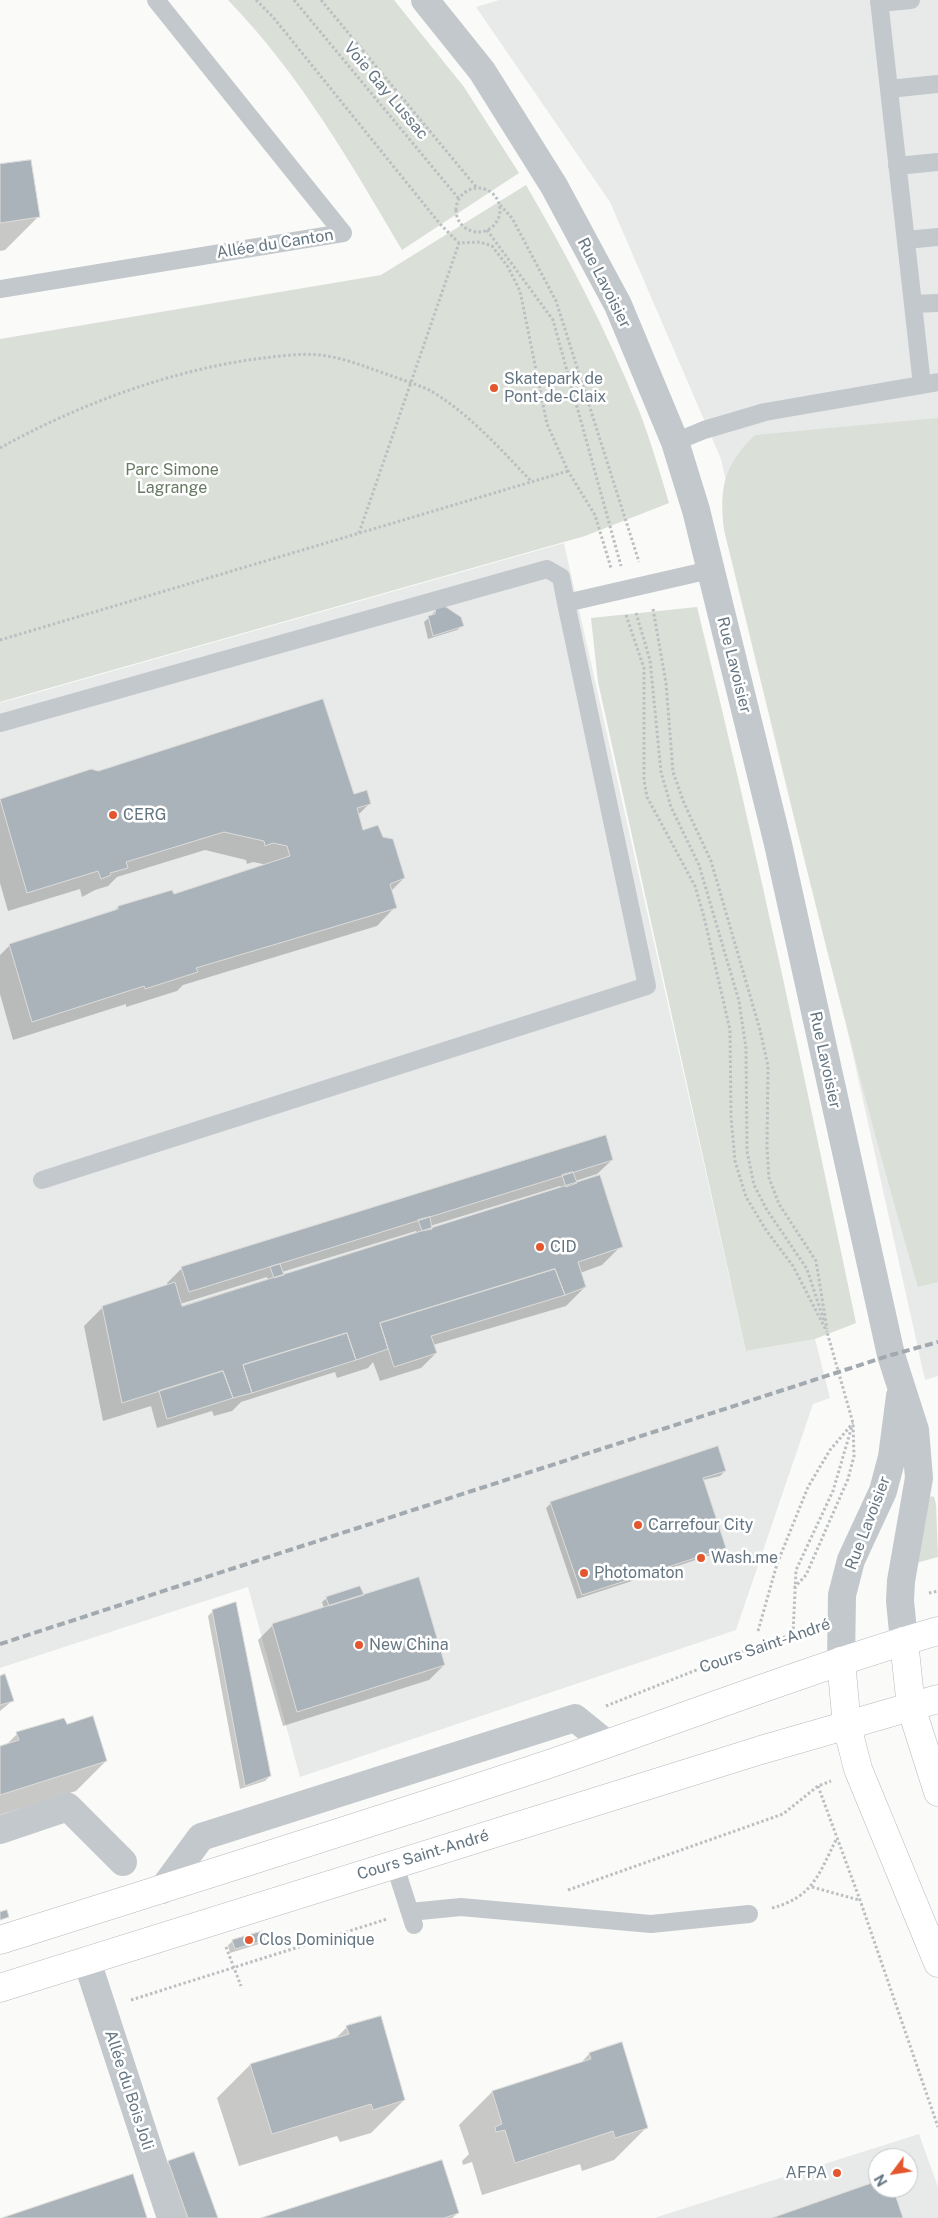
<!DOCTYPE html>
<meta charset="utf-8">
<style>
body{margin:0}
#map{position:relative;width:938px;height:2218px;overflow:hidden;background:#fafaf8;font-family:"Public Sans",sans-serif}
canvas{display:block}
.north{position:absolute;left:868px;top:2148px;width:50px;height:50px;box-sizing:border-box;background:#fff;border:1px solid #c1c8cd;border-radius:50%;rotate:239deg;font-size:14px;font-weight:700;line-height:20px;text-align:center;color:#657683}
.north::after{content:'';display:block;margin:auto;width:18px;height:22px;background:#e4572e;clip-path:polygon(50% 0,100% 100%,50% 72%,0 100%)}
</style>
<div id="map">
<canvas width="938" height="2218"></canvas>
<div class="north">N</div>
</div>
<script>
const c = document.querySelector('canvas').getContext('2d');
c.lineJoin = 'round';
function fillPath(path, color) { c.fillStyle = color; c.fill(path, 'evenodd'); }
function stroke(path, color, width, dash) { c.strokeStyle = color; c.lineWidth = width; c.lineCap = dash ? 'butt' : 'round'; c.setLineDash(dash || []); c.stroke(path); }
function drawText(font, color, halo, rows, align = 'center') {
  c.font = font + ' "Public Sans",sans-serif'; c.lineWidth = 5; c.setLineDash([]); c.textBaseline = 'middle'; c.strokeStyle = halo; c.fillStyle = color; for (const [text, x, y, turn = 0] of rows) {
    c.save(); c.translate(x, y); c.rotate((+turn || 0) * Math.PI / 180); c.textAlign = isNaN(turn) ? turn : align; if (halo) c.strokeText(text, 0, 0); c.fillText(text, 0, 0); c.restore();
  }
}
const built = new Path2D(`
 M 499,0 L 938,0 L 938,1376 L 925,1380 L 721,459 L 610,202 L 476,7 Z
 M 564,543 L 746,1351 L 815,1339 L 830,1398 L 813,1404 L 736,1630 L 300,1777 L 248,1587 L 0,1668 L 0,703 Z
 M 919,2134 L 938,2187 L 938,2218 L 654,2218 ZM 878,2158 L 908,2158 L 908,2188 L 878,2188 Z`);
const green = new Path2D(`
 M 228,0 L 394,0 L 464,87 L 519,173 L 402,250 C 351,163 299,73 228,0 Z
 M 526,185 C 569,259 608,333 640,413 C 651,442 660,473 669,503 L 585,536 L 0,702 L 0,339 L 381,275 Z
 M 938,418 L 938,1282 L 918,1287 C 845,1037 786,783 724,530 C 719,487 724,465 755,435 Z
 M 697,607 C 756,844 806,1084 856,1323 L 815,1339 L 746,1351 L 598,682 L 591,618 Z
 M 931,1496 L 934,1497 L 936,1504 L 938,1557 L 916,1563 L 928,1501 Z`);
const shadow = new Path2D(`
 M 0,165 L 38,217 L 5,250 L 0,251 Z
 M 437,608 L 462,626 L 457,630 L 428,639 L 424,622 L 431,616 Z
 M 91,771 L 353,795 L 370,803 L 358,815 L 362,831 L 404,878 L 391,891 L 395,907 L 377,926 L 183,985 L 177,991 L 126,1007 L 126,1004 L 13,1040 L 0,994 L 0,955 L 10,945 L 113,912 L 118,907 L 174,896 L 268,865 L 253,862 L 247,864 L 246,860 L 205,850 L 117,877 L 108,886 L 95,890 L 82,897 L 80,889 L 8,911 L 0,883 L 0,800 Z
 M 612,1160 L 597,1174 L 575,1181 L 621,1246 L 602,1265 L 580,1273 L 585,1287 L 566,1306 L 433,1345 L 436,1353 L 421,1368 L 380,1381 L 373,1362 L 368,1368 L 337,1378 L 335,1372 L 241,1402 L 232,1411 L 214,1416 L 212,1411 L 157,1428 L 151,1406 L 103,1421 L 84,1326 L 103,1307 L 168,1286 L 167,1283 L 182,1268 ZM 560,1186 L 561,1189 L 431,1230 L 430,1226 ZM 416,1231 L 417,1234 L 283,1276 L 282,1272 ZM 267,1277 L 268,1280 L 182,1308 L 180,1304 Z
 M 725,1471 L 720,1476 L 703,1480 L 725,1547 L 720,1552 L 577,1599 L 546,1508 L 551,1503 Z
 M 362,1594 L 444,1665 L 429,1680 L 283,1726 L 258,1640 L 273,1625 L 324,1609 L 322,1602 L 327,1598 Z
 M 213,1611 L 270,1776 L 265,1781 L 240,1789 L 208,1616 Z
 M 0,1677 L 12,1701 L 0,1711 Z
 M 17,1734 L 106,1761 L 76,1791 L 0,1815 L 0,1747 L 5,1746 Z
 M 264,1940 L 259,1944 L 230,1953 L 228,1945 L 233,1941 Z
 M 347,2027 L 404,2100 L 371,2133 L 340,2142 L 337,2136 L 239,2166 L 217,2098 L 250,2065 L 335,2039 Z
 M 621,2043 L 647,2127 L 614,2160 L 582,2171 L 580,2164 L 482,2195 L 472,2162 L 463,2165 L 462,2161 L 469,2154 L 459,2125 L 492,2092 L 580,2064 L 589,2054 Z
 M 169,2162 L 217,2218 L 182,2218 L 164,2167 Z
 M 458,2213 L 452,2218 L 265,2218 Z`);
const building = new Path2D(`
 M 31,160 L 40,217 L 0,223 L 0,164 Z
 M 443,605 L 461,617 L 464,626 L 433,636 L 428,616 L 435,614 L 436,607 Z
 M 323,699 L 354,794 L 367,790 L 371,804 L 357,808 L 363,830 L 378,825 L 383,837 L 393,839 L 405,878 L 390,884 L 397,908 L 196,968 L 198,972 L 145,989 L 144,986 L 32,1022 L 9,944 L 118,909 L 118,906 L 172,890 L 174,894 L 290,856 L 287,846 L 273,843 L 265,846 L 264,841 L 224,832 L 126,862 L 128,868 L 110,873 L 111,875 L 101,879 L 98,871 L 27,893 L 0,799 L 91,769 L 98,771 Z
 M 606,1135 L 613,1160 L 189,1292 L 181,1267 Z
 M 573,1172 L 577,1183 L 566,1187 L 562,1175 Z
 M 600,1175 L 623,1247 L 578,1262 L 586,1287 L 565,1295 L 555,1269 L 380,1323 L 388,1349 L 356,1360 L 347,1333 L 243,1365 L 252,1393 L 233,1398 L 223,1371 L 122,1403 L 102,1306 L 175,1282 L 182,1306 Z
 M 430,1217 L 432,1229 L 422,1231 L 418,1220 Z
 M 280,1264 L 284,1275 L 274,1278 L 270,1267 Z
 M 555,1269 L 565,1295 L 431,1336 L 437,1353 L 394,1367 L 380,1323 Z
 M 347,1333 L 356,1360 L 252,1393 L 243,1365 Z
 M 223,1371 L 233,1398 L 167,1419 L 159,1391 Z
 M 718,1446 L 726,1471 L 703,1478 L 726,1548 L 582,1595 L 550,1502 Z
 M 419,1577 L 445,1665 L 297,1712 L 272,1624 Z
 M 360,1586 L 364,1595 L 329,1606 L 326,1597 Z
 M 236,1602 L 271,1776 L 245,1786 L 212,1610 Z
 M 5,1674 L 14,1701 L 0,1705 L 0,1676 Z
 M 93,1716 L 107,1761 L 0,1795 L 0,1746 L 19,1740 L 16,1732 L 64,1718 L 67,1724 Z
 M 7,1910 L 9,1917 L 0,1920 L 0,1912 Z
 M 263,1931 L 265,1940 L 235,1949 L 232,1940 Z
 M 381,2016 L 405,2100 L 373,2110 L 371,2104 L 272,2134 L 250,2064 L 349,2034 L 346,2026 Z
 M 622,2042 L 648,2128 L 615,2138 L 613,2131 L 515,2163 L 505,2130 L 496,2132 L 495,2127 L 502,2124 L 492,2091 L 591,2059 L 589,2053 Z
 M 194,2152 L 218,2218 L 188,2218 L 168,2161 Z
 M 442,2160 L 459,2213 L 444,2218 L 261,2218 Z
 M 133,2174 L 147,2218 L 2,2218 Z
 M 878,2181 L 878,2188 L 893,2188 L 903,2218 L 772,2218 Z`);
const path = new Path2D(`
 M 256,0 L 273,17 L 440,224 L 459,243 L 480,242 L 492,246 L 508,267 L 520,291 L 547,424 L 568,471 L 595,515 L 611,568
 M 294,0 L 459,199
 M 321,0 L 477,188
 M456 210a22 22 0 1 1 44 0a22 22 0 1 1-44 0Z
 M 500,205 L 512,218 L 556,301 L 639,562
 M 487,230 L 553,320 L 621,566
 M 0,448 C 79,404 174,369 263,358 C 281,356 302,353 320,355 C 346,358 368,368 392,376 C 405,381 419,385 431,391 C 470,414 501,450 532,482
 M 359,533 L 459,243
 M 653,609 L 666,683 L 673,772 L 684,803 L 711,861 L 760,1030 L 768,1066 L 767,1147 L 769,1178 L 779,1204 L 816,1261 L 827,1329
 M 636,613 L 650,660 L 661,772 L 671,807 L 699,865 L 739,1001 L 746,1048 L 747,1151 L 754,1185 L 767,1210 L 807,1269 L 824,1321
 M 626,615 L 644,668 L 644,780 L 647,797 L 695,886 L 704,917 L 730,1030 L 731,1117 L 735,1161 L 746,1197 L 766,1230 L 793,1266 L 827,1332
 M 0,640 L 568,471
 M 794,1588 L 806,1575 L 848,1479 L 854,1456 L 853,1423 L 827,1332
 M 929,1593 L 938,1591
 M 758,1631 L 777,1564 L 808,1487 L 830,1450 L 853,1423
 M 793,1634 L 796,1570 L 833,1491 L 852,1426
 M 606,1706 L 759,1645 L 813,1628
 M 818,1786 L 860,1900 L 938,2127
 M 812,1887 L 859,1900
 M 568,1890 L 783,1814 L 818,1786 L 831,1781
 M 772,1908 C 814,1897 819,1873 837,1838
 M 226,1947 L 241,1986
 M 131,2000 L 387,1919`);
const service = new Path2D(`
 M 879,0 L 922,385
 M 879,3 L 911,0
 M 889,89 L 938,84
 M 897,166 L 938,162
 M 906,240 L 938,237
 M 0,289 L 343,233 L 156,0
 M 913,304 L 938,303
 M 675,442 L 704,430 L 765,412 L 938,382
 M 0,723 L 547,569 L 561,577 L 566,603 L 710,570
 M 42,1180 L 647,986 L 566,603
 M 394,1863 L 414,1925
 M 410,1912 L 461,1907 L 651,1924 L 749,1914`);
const minor = new Path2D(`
 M 425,0 L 482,71 L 554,186 L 618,305 L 675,442 L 696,510 L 778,844 L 891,1355 L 915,1430 L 919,1478 L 901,1581 L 900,1601 L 904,1641
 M 841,1661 L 842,1595 L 851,1560 L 883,1491 L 892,1457 L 900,1396
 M 0,1830 L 68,1807 L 123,1862
 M 162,1890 L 201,1837 L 575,1718 L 607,1744
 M 87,1961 L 171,2218`);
const secondary = new Path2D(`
 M 904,1641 L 911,1707 L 938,1792
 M 841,1661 L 847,1726 L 858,1769 L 938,1963`);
const primary = new Path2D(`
 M 0,1940 C 181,1883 363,1826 543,1766 C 675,1721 805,1670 938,1631
 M 0,1988 L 761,1750 L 938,1699`);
const rail = new Path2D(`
 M 0,1644 L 891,1355 L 938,1342`);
const markers = [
 [494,388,5,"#e4572e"],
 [113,815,5,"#e4572e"],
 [540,1247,5,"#e4572e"],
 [638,1525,5,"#e4572e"],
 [701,1558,5,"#e4572e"],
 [584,1573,5,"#e4572e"],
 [359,1645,5,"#e4572e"],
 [249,1940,5,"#e4572e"],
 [837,2173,5,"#e4572e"]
];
const streetNames = [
 ["Voie Gay Lussac",386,91,50],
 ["Allée du Canton",275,244,-9],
 ["Rue Lavoisier",604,283,63],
 ["Rue Lavoisier",734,665,76],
 ["Rue Lavoisier",825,1060,78],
 ["Rue Lavoisier",868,1523,-69],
 ["Cours Saint-André",765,1646,-19],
 ["Cours Saint-André",423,1855,-17],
 ["Allée du Bois Joli",129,2090,72]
];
const poiNames = [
 ["Skatepark de",504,379],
 ["Pont-de-Claix",504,397],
 ["CERG",123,815],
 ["CID",550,1247],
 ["Carrefour City",648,1525],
 ["Wash.me",711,1558],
 ["Photomaton",594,1573],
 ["New China",369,1645],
 ["Clos Dominique",259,1940],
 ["AFPA",827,2173,"right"]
];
const parkNames = [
 ["Parc Simone",172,470],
 ["Lagrange",172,488]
];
fillPath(built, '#e8e9e9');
fillPath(green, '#dadfd7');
fillPath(shadow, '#0003');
fillPath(building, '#aab3b9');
stroke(building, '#dcdcda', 1);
stroke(secondary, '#b3babf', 29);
stroke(primary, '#b5babe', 29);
stroke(path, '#bbbfc2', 3, [2.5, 2.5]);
stroke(service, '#c3c8cc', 18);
stroke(minor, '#c3c8cc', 28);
stroke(secondary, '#fff', 28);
stroke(primary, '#fff', 28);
stroke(rail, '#a2aab0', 4, [8, 4]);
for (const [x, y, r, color] of markers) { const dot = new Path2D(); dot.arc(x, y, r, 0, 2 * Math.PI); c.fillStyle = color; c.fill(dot); stroke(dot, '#fff', 2); }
drawText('16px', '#657683', '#fff', streetNames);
drawText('16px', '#657683', '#fff', poiNames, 'left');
drawText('16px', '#687a64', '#fff', parkNames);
</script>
